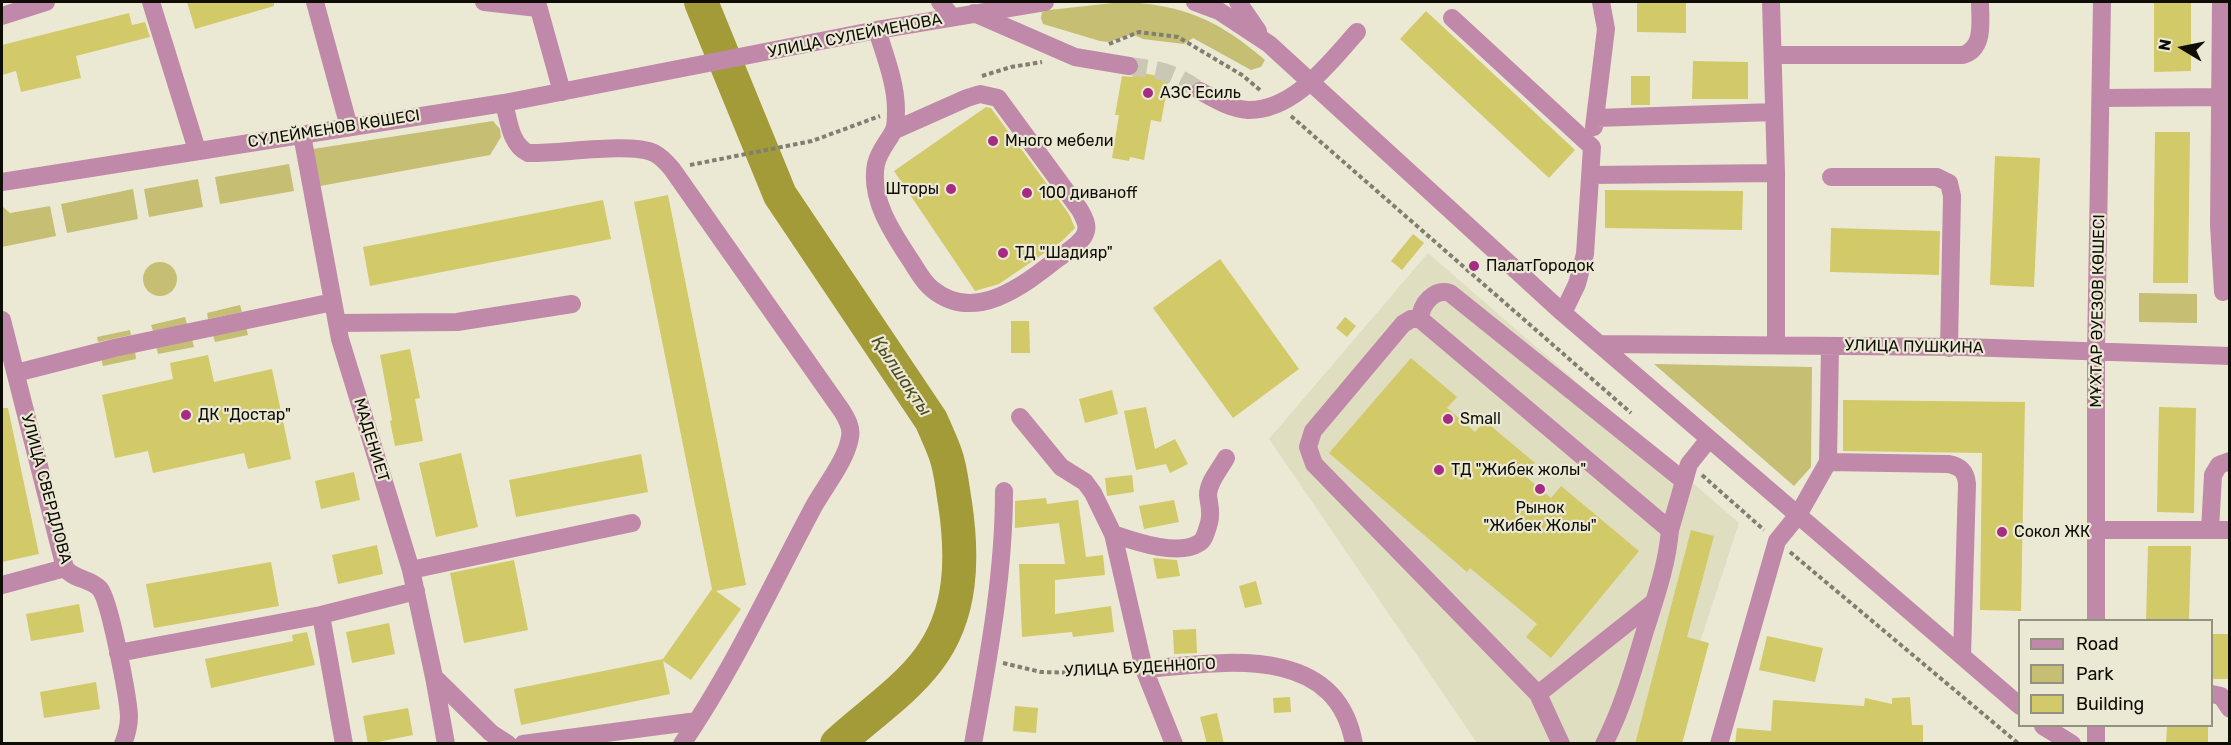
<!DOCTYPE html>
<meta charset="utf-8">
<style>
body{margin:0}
#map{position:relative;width:2231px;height:745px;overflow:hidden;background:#ebe9d4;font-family:Rubik,sans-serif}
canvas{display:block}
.frame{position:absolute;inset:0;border:3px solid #0e0e07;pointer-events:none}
.legend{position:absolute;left:2018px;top:619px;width:195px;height:108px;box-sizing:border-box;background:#ebe9d4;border:2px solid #939182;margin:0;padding:8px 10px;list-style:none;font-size:18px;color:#0e0e07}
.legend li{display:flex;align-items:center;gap:12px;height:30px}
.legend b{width:30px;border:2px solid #939182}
.north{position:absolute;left:2153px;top:18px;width:60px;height:60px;-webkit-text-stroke:4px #ebe9d4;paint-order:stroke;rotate:280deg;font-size:16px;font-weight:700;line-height:24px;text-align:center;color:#0e0e07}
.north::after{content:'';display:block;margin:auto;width:21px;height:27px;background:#0e0e07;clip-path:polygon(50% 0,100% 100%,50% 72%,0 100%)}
</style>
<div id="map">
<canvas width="2231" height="745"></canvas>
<div class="frame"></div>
<ul class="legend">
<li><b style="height:8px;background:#c089aa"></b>Road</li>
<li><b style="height:16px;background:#c5be73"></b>Park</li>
<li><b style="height:16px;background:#d2c969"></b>Building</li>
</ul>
<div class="north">N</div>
</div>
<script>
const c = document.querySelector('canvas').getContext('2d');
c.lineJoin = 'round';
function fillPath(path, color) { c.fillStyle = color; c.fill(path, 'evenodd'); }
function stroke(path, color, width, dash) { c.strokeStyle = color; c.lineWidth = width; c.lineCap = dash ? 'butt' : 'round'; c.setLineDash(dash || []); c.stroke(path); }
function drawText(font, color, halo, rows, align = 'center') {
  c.font = font + ' Rubik,sans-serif'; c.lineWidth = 4.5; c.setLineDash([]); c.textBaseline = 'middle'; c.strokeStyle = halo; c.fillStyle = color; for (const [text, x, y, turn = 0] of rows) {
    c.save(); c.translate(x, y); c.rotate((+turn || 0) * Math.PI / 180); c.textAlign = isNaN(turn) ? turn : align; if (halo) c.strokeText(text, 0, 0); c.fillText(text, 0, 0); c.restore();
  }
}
const built = new Path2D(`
 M 1428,253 L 1739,523 L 1667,743 L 1477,743 L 1269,439 Z`);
const green = new Path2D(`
 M 1122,2 C 1183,4 1220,21 1265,60 L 1261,67 L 1251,70 L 1193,38 L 1184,44 L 1143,39 L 1132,34 L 1109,42 L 1100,41 L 1043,24 L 1041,18 L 1042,12 L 1049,10 Z
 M 493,121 L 500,129 L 501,137 L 490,155 L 320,186 L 313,149 Z
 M 289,164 L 294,191 L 220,204 L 215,177 Z
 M 198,179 L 203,207 L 149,217 L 144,189 Z
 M 133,189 L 138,219 L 67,233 L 61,204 Z
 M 2,206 L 10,213 L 50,206 L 56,236 L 2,247 Z
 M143 279a17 17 0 1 1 34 0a17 17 0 1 1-34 0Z
 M 2139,293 L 2197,294 L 2197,323 L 2139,322 Z
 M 240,305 L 242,312 L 208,319 L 207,313 Z
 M 185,317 L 187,324 L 153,331 L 151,325 Z
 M 246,327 L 248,335 L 215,342 L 213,335 Z
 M 130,330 L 131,335 L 98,342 L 97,337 Z
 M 192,339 L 194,347 L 158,354 L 156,346 Z
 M 135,351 L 136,359 L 103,366 L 101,358 Z
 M 1654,364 L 1812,367 L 1811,467 L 1794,486 Z`);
const river = new Path2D(`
 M 701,2 L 780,195 L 931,420 C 936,431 941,442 945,453 C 951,469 952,486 955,503 C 963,557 963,614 928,660 C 903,693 867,716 837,744`);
const building = new Path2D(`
 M 187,2 L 274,2 L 274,6 L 195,29 Z
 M 1637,2 L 1686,2 L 1686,33 L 1637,32 Z
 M 2154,2 L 2191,2 L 2191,71 L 2154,72 Z
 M 1426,11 L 1575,150 L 1549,178 L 1400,39 Z
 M 129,13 L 132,25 L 145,22 L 150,37 L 76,56 L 81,78 L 21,92 L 16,71 L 2,75 L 2,45 Z
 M 1693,61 L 1748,62 L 1748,99 L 1692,99 Z
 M 1138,72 L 1169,78 L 1161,122 L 1151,120 L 1144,160 L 1130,157 L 1129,161 L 1112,158 L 1119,115 L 1115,115 L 1122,76 L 1132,77 Z
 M 1631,76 L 1650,76 L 1650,105 L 1631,105 Z
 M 986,107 L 991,108 L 1069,214 L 1075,228 L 1062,241 L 999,284 L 975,291 L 894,171 Z
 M 2155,132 L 2190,132 L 2188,283 L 2153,283 Z
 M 1995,156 L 2040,158 L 2034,287 L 1990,285 Z
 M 1605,190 L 1743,191 L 1742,230 L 1605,228 Z
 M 668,195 L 746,585 L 716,591 L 741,609 L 691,680 L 663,661 L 670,694 L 521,725 L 514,689 L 663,659 L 712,589 L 634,202 Z
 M 603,200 L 611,239 L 370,286 L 363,247 Z
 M 1831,228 L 1940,231 L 1939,275 L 1830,272 Z
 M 1413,234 L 1424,243 L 1402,270 L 1391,261 Z
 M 1220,259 L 1299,369 L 1233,418 L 1153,308 Z
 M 1345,317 L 1356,326 L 1347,337 L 1336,328 Z
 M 1011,321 L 1029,321 L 1030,353 L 1011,353 Z
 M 410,349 L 420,398 L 415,399 L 423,441 L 395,446 L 390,421 L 392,420 L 380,355 Z
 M 208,355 L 214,382 L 272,369 L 291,459 L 248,469 L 244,453 L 153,473 L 148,451 L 115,458 L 102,395 L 173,379 L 170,363 Z
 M 1411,358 L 1457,397 L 1447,408 L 1475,432 L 1485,421 L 1535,463 L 1525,476 L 1551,498 L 1561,486 L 1639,551 L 1551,658 L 1526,637 L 1537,624 L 1470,568 L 1467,572 L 1329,453 Z
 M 1112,390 L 1118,414 L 1085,423 L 1079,399 Z
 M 1843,400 L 2025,402 L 2021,611 L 1980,610 L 1982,453 L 1843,451 Z
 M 1146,407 L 1155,449 L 1175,439 L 1188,464 L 1170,473 L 1166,464 L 1136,470 L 1124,411 Z
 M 2159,407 L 2196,408 L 2194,513 L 2157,512 Z
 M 2,408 L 8,408 L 39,554 L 2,562 Z
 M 461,453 L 478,527 L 436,537 L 419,463 Z
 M 641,454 L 648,492 L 516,517 L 509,480 Z
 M 354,472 L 360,500 L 321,509 L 315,481 Z
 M 1132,475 L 1134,492 L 1107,496 L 1105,478 Z
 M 1046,498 L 1047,504 L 1078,500 L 1086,557 L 1103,555 L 1105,575 L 1055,580 L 1055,614 L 1111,606 L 1114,632 L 1073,637 L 1072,632 L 1022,637 L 1019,564 L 1065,564 L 1059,523 L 1015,528 L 1015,501 Z
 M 1174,500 L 1179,522 L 1144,529 L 1139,506 Z
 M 1691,530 L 1714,536 L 1687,637 L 1709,643 L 1682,744 L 1635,744 Z
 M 377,545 L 383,574 L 338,584 L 332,555 Z
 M 2148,546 L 2191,546 L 2189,621 L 2146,621 Z
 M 1153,558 L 1177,560 L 1180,576 L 1157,579 Z
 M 514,560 L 528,630 L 464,643 L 450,573 Z
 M 271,562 L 279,606 L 154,628 L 146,584 Z
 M 1256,581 L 1262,604 L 1245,608 L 1239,586 Z
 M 79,604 L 84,632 L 31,641 L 26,614 Z
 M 389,623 L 395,654 L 352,663 L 346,632 Z
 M 1196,629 L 1197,653 L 1174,654 L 1173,630 Z
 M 307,632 L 315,665 L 211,688 L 205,659 L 293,641 L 292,635 Z
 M 2212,634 L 2229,634 L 2229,679 L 2212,679 Z
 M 1767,636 L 1823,648 L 1815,682 L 1759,670 Z
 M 96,682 L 100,709 L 44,718 L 40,692 Z
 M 1290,697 L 1291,712 L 1274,713 L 1273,698 Z
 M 1910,697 L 1912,725 L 1923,725 L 1923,744 L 1735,744 L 1737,728 L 1771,731 L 1773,700 L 1864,706 L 1865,698 L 1892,704 L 1892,698 Z
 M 1015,706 L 1038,708 L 1036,733 L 1013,731 Z
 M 408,708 L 413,735 L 368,744 L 363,716 Z
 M 1217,713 L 1224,744 L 1207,744 L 1200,717 Z
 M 2167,726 L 2208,726 L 2208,744 L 2166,744 Z`);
const minorTunnel = new Path2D(`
 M 1129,66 C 1161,70 1173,72 1200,91`);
const path = new Path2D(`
 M 1109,44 L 1139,32 L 1178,37 L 1242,75 L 1260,90
 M 982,76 L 1011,67 L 1042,62
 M 1291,116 L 1631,413
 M 690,165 L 812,141 L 880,116
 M 1702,475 L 1764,530
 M 1790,552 L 2019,744
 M 1003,663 L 1041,672 L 1084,673 L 1126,670`);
const minor = new Path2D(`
 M 151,2 L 197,150
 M 315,2 L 349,127
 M 484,2 L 538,8
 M 537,2 L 562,92
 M 940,2 L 952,17
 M 1195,2 L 1219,11 L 1269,44 L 1563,313 L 2020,706
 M 1238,2 L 1258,31
 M 1771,2 L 1776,173 L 1776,344
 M 2221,2 L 2219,225 L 2223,292
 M 974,13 L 1075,57 L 1129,66
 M 2,16 L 46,2
 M 1452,18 L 1592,147 L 1585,254 L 1577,284 L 1563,313
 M 877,30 C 885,56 896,83 896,110 C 896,116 896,127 893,132 C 887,143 879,151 876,164 C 869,200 894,235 913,264 C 918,272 924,283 932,289 C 974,324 1023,286 1057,259 C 1065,253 1084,242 1086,231 C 1088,224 1083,216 1080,210 L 998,98 L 980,94 L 967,98 L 895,130
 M 1773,55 L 1963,55 C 1985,48 1980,21 1980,2
 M 1200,91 C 1215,99 1230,109 1248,110 C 1294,111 1330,62 1357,32
 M 2101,98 L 2222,97
 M 504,103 C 509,121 510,144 528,153 C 559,154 630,142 654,153 C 662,157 667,163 672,169 L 842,411 C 847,419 852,428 850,437 C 847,459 825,486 814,506 C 771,586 734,668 682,744
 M 1596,118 L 1774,112
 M 1594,127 L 1606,29 L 1601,2
 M 302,135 L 340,339 L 411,570 L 434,677 L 446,744
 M 1591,175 L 1776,173
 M 1831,177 L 1937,177 L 1949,183 L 1952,196 L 1949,348
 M 2,182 L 504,103 L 877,30 L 1045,2
 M 1420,319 C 1421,304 1434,288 1450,293 L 1684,481
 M 2,320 L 65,568 C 74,580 90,578 100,589 C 110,601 128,697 129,716 C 129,726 127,734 123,744
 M 337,323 L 457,322 L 572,304
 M 1599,344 L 1964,347 L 2230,356
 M 16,373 L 114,348 L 333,302
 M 1020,417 L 1061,467 L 1085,482 L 1093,493 L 1113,534 L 1144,669 L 1174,744
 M 1828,462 L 1948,464 C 1960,466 1966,471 1967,484 L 1962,656
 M 2097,530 L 2230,530
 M 2210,530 L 2213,475 L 2219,465 L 2230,461
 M 1113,534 C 1134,541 1178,557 1199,543 C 1205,540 1207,529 1209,523 C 1212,512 1209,505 1208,495 C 1208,482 1220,469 1226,458
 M 411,570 L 632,523
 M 2,585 L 65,568
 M 2096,620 L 2096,351 L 2102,2
 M 118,653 L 321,615
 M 1144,669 C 1220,663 1336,641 1354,744
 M 434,677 L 491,733 L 508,744
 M 1538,694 L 1654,602
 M 2212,694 L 2221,696 L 2230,709
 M 2043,726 L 2072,744
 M 344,744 L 321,615 L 416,591
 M 523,744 L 697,721
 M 973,744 C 988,660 1004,576 1004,491
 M 1561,744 L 1538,694 L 1314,464 L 1308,447 L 1313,431 L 1403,324 L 1411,319 L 1420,319 L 1670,530 L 1689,464 L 1709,439
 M 1604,744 C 1622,709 1633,671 1644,634 C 1655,599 1667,566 1670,530
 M 1719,744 L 1777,541 L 1798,515 L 1828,462 L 1830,346
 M 2096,744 L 2096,726`);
const markers = [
 [1148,93,6,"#a52c82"],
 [993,141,6,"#a52c82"],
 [951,189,6,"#a52c82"],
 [1027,193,6,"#a52c82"],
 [1003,253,6,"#a52c82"],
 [1474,266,6,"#a52c82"],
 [186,415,6,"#a52c82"],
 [1448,419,6,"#a52c82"],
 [1439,470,6,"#a52c82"],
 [1540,489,6,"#a52c82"],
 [2002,532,6,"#a52c82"]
];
const streetNames = [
 ["УЛИЦА СУЛЕЙМЕНОВА",855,36,-11],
 ["СҮЛЕЙМЕНОВ КӨШЕСІ",334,129,-9],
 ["МҰХТАР ӘУЕЗОВ КӨШЕСІ",2098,311,-89],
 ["УЛИЦА ПУШКИНА",1914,347,1],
 ["МАДЕНИЕТ",371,440,73],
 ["УЛИЦА СВЕРДЛОВА",46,489,75],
 ["УЛИЦА БУДЕННОГО",1140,668,-3]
];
const poiNames = [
 ["АЗС Есиль",1160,93],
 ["Много мебели",1005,141],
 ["Шторы",939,189,"right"],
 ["100 диваноff",1039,193],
 ["ТД \"Шадияр\"",1015,253],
 ["ПалатГородок",1486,266],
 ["ДК \"Достар\"",198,415],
 ["Small",1460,419],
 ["ТД \"Жибек жолы\"",1451,470],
 ["Рынок",1540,508,"center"],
 ["\"Жибек Жолы\"",1540,526,"center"],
 ["Сокол ЖК",2014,532]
];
const waterNames = [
 ["Қылшақты",901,376,56]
];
fillPath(built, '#e0dec1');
fillPath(green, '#c5be73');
stroke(river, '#a39a38', 34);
fillPath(building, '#d2c969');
stroke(minorTunnel, '#cac8b5', 18, [18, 9]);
stroke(path, '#807f71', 4, [4.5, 3]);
stroke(minor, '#c089aa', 18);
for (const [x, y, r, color] of markers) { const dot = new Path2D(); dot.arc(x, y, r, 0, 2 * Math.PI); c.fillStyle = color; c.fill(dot); stroke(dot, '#ebe9d4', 2); }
drawText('16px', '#0e0e07', '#ebe9d4', streetNames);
drawText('16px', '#0e0e07', '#ebe9d4', poiNames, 'left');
drawText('italic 18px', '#4f4c23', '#ebe9d4', waterNames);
</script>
